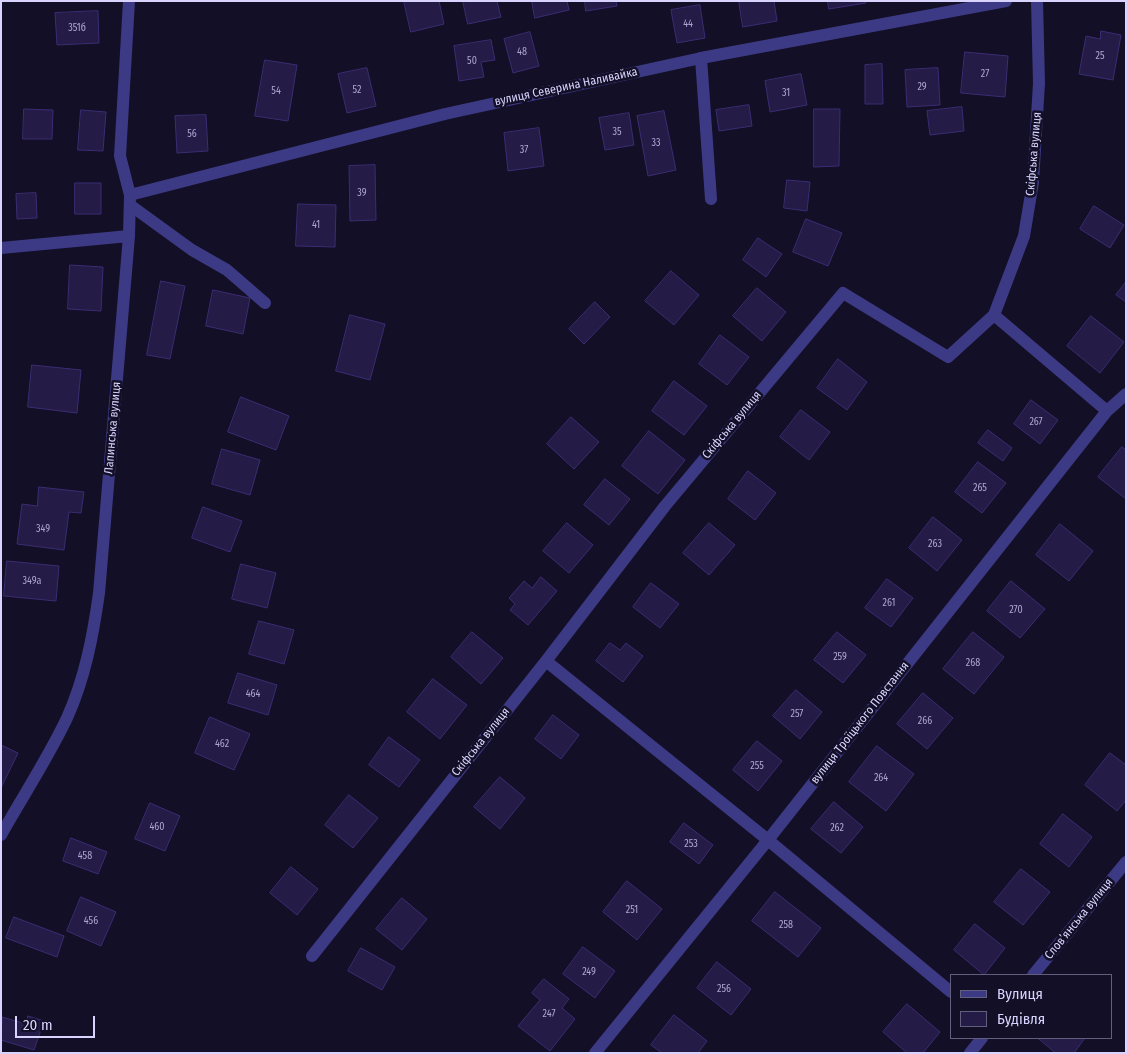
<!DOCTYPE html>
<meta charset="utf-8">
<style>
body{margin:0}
#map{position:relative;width:1127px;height:1054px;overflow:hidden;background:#130f26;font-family:"Fira Sans Condensed",sans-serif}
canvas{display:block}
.frame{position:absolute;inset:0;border:2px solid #d9d4ff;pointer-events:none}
.legend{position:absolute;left:950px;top:974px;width:162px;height:65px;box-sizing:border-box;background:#130f26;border:1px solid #625e7d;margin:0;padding:6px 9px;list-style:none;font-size:15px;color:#d9d4ff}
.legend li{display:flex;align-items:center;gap:10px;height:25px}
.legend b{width:25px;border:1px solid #625e7d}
.scale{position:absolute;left:15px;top:1016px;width:80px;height:22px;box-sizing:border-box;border:2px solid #d9d4ff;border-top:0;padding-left:6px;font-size:15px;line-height:18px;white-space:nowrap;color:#d9d4ff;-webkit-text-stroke:4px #130f26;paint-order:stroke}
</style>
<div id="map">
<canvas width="1127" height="1054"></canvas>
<div class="frame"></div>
<ul class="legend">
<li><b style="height:6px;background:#3d3a85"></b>Вулиця</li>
<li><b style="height:14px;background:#241b47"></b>Будівля</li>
</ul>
<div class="scale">20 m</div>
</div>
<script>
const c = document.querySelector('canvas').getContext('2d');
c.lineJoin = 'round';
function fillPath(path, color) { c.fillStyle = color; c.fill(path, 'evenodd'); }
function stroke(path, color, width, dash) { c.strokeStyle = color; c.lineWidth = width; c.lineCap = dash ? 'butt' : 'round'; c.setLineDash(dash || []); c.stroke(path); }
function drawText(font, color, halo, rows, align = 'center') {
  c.font = font + ' "Fira Sans Condensed",sans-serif'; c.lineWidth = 5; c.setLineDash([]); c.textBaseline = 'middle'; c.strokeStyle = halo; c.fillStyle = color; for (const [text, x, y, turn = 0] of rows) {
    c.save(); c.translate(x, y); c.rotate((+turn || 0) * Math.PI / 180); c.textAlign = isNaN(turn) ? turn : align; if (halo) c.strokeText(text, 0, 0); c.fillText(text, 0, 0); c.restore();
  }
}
const building = new Path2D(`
 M 404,1 L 439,1 L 444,24 L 411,32 Z
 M 463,1 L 497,1 L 501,17 L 468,24 Z
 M 532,1 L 567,1 L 569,10 L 535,18 Z
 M 585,1 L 616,1 L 617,6 L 586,11 Z
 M 739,1 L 774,1 L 777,21 L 743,27 Z
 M 828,1 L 865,1 L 866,3 L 829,9 Z
 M 700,5 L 705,38 L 677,43 L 671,10 Z
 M 98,11 L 99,43 L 57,45 L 55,13 Z
 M 1101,31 L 1121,35 L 1113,80 L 1079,74 L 1086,36 L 1100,39 Z
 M 530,32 L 539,66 L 513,73 L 504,39 Z
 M 491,40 L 495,60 L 481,62 L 484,77 L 459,81 L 454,46 Z
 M 965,52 L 1008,56 L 1005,97 L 961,93 Z
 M 265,60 L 297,65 L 288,121 L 255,116 Z
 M 882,64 L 883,104 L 865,104 L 865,65 Z
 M 367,68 L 376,106 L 347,113 L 338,74 Z
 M 938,68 L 940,105 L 907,107 L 905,70 Z
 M 801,74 L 807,105 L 770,112 L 765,81 Z
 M 749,105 L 752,126 L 719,131 L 716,110 Z
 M 962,107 L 964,131 L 930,135 L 927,111 Z
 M 24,109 L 53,110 L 52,139 L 23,139 Z
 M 814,109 L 840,109 L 839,166 L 814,167 Z
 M 81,110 L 106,112 L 103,151 L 78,150 Z
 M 664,111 L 676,170 L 648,176 L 637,116 Z
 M 629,113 L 634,145 L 605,150 L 599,118 Z
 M 206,115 L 208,151 L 177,153 L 175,116 Z
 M 539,128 L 544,166 L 508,171 L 504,133 Z
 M 375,165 L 376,220 L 350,221 L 349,166 Z
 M 787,180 L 810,182 L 807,211 L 784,208 Z
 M 75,183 L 101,183 L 101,214 L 75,214 Z
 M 36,193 L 37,218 L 17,219 L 16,194 Z
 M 298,204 L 336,205 L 335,247 L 296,246 Z
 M 1094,206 L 1124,225 L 1110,248 L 1080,229 Z
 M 806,219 L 842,233 L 828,266 L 793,252 Z
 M 758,238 L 782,254 L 766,277 L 743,260 Z
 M 70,265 L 103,267 L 101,311 L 68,309 Z
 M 671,271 L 699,295 L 674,325 L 645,301 Z
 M 161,281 L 185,286 L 170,359 L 147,355 Z
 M 1126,282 L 1126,302 L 1116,295 Z
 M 757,288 L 786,312 L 762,341 L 733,316 Z
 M 213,290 L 250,298 L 243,334 L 206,326 Z
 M 595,302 L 610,317 L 584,344 L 569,329 Z
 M 350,315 L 385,324 L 370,380 L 336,371 Z
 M 1091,316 L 1124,342 L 1100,373 L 1067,346 Z
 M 720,335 L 749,357 L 727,385 L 699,364 Z
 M 838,359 L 867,382 L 847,410 L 817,388 Z
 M 32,365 L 81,370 L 77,413 L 28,407 Z
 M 674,381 L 707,406 L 684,435 L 652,411 Z
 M 241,397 L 289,416 L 276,450 L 228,432 Z
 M 1031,400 L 1058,420 L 1040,444 L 1014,424 Z
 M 801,410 L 830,432 L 809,460 L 780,437 Z
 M 571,417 L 599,442 L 574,469 L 547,444 Z
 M 988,430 L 1012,448 L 1003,461 L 978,443 Z
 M 649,431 L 685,460 L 658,494 L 622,466 Z
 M 1122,447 L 1126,450 L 1126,499 L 1098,477 Z
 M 222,449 L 260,460 L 250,495 L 212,484 Z
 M 978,462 L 1006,483 L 982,513 L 955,492 Z
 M 748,471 L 776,493 L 755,520 L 728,499 Z
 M 605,479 L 630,499 L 609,525 L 584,505 Z
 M 39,487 L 84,492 L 81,513 L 69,512 L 64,550 L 17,544 L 22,504 L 37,506 Z
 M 203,507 L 242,521 L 230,552 L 192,538 Z
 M 933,517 L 962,540 L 937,571 L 909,548 Z
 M 567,523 L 593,545 L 569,573 L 543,551 Z
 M 709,523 L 735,545 L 709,575 L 683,553 Z
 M 1060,524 L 1093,551 L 1069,581 L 1036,555 Z
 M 7,561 L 59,566 L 56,601 L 4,596 Z
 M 241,564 L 276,573 L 267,608 L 232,599 Z
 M 541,577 L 557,591 L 528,625 L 510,610 L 515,604 L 509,598 L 524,581 L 532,588 Z
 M 887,579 L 913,598 L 891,627 L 865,608 Z
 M 1011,581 L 1045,609 L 1020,638 L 987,611 Z
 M 651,583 L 679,604 L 660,628 L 633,607 Z
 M 259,621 L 294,630 L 284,664 L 249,654 Z
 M 472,632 L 503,658 L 481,684 L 451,657 Z
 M 837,632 L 866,655 L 843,683 L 814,660 Z
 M 973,632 L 1004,657 L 974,694 L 943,669 Z
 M 610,643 L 620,650 L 626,643 L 643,656 L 623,682 L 596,661 Z
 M 238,673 L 277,685 L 268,715 L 228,703 Z
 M 433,679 L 467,705 L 440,739 L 407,712 Z
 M 796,690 L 822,712 L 800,739 L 773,716 Z
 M 923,693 L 953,718 L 927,749 L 897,724 Z
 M 553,715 L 579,735 L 561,759 L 535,739 Z
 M 210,717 L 250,734 L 234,770 L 195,753 Z
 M 389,737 L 420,760 L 399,787 L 369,765 Z
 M 757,741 L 782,761 L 758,791 L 733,770 Z
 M 1,745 L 18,753 L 1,788 Z
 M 877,746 L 914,774 L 886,811 L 849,782 Z
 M 1110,753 L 1126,765 L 1126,800 L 1117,811 L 1085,785 Z
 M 500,777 L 525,798 L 500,829 L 474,807 Z
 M 349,795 L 378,818 L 353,848 L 325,825 Z
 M 834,802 L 863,827 L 841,853 L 811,829 Z
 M 150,803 L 180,816 L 165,851 L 135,839 Z
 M 1063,814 L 1092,837 L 1069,867 L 1040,844 Z
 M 684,823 L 713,845 L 699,864 L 670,842 Z
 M 71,838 L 107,852 L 98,874 L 63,861 Z
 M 291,867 L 318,889 L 297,915 L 270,893 Z
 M 1021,869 L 1050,892 L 1023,925 L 994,902 Z
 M 627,881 L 662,909 L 637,940 L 603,912 Z
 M 775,892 L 821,928 L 798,957 L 752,921 Z
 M 81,897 L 116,912 L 101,946 L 67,931 Z
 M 402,898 L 427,919 L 402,950 L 376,929 Z
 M 14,917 L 64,936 L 57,957 L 6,938 Z
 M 975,924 L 1005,948 L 984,975 L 954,950 Z
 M 583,947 L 615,971 L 595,998 L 563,974 Z
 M 361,948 L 395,967 L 382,990 L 348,971 Z
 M 717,962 L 751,989 L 731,1015 L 697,988 Z
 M 544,979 L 569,999 L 562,1008 L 575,1019 L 550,1051 L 518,1026 L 540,1000 L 532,993 Z
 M 907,1004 L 940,1032 L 923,1053 L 907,1053 L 883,1032 Z
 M 674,1015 L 707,1041 L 698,1053 L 662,1053 L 651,1045 Z
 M 28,1016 L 44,1021 L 34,1050 L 1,1040 L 2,1017 L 26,1024 Z
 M 1038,1038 L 1085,1038 L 1074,1053 L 1056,1053 Z`);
const lane = new Path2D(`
 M 701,58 L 711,199
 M 130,205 L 192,250 L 227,270 L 265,303`);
const street = new Path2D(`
 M 130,195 L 445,114 L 701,58 L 1006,1
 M 1,248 L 129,236
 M 994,315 L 1107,411
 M 546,661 L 768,840 L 951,992
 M 1,835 C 23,796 48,758 67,718 C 85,678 93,636 99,593 L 129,236 L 130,195 L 120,156 L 129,1
 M 312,956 L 546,661 L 665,506 L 843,293 L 948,357 L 994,315 L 1024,236 L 1033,182 L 1039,83 L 1037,1
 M 1033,975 L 1126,862
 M 595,1053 L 768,840 L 1107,411 L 1126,394
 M 970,1053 L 982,1038`);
const numberNames = [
 ["44",688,24],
 ["351б",77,28],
 ["48",522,52],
 ["25",1100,56],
 ["50",472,61],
 ["27",985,74],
 ["29",922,87],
 ["52",357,90],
 ["54",276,91],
 ["31",786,93],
 ["35",617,132],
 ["56",192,134],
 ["33",656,143],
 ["37",524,150],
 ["39",362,193],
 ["41",316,225],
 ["267",1036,422],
 ["265",980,488],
 ["349",43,529],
 ["263",935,544],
 ["349а",32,581],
 ["261",889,603],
 ["270",1016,610],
 ["259",840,657],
 ["268",973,663],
 ["464",253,694],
 ["257",797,714],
 ["266",925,721],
 ["462",222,744],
 ["255",757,766],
 ["264",881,778],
 ["460",157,827],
 ["262",837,828],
 ["253",691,844],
 ["458",85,856],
 ["251",632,910],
 ["456",91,921],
 ["258",786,925],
 ["249",589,972],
 ["256",724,989],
 ["247",549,1014]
];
const streetNames = [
 ["вулиця Северина Наливайка",566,87,-12],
 ["Скіфська вулиця",1034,154,-85],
 ["Скіфська вулиця",732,425,-50],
 ["Лапинська вулиця",113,428,-85],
 ["вулиця Троїцького Повстання",860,723,-52],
 ["Скіфська вулиця",481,742,-51],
 ["Словʼянська вулиця",1079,919,-51]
];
fillPath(building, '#241b47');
stroke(building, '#3b2d73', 1);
stroke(lane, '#3d3a85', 12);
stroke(street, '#3d3a85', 12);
drawText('10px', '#aca6d1', null, numberNames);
drawText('12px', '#d9d4ff', '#130f26', streetNames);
</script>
